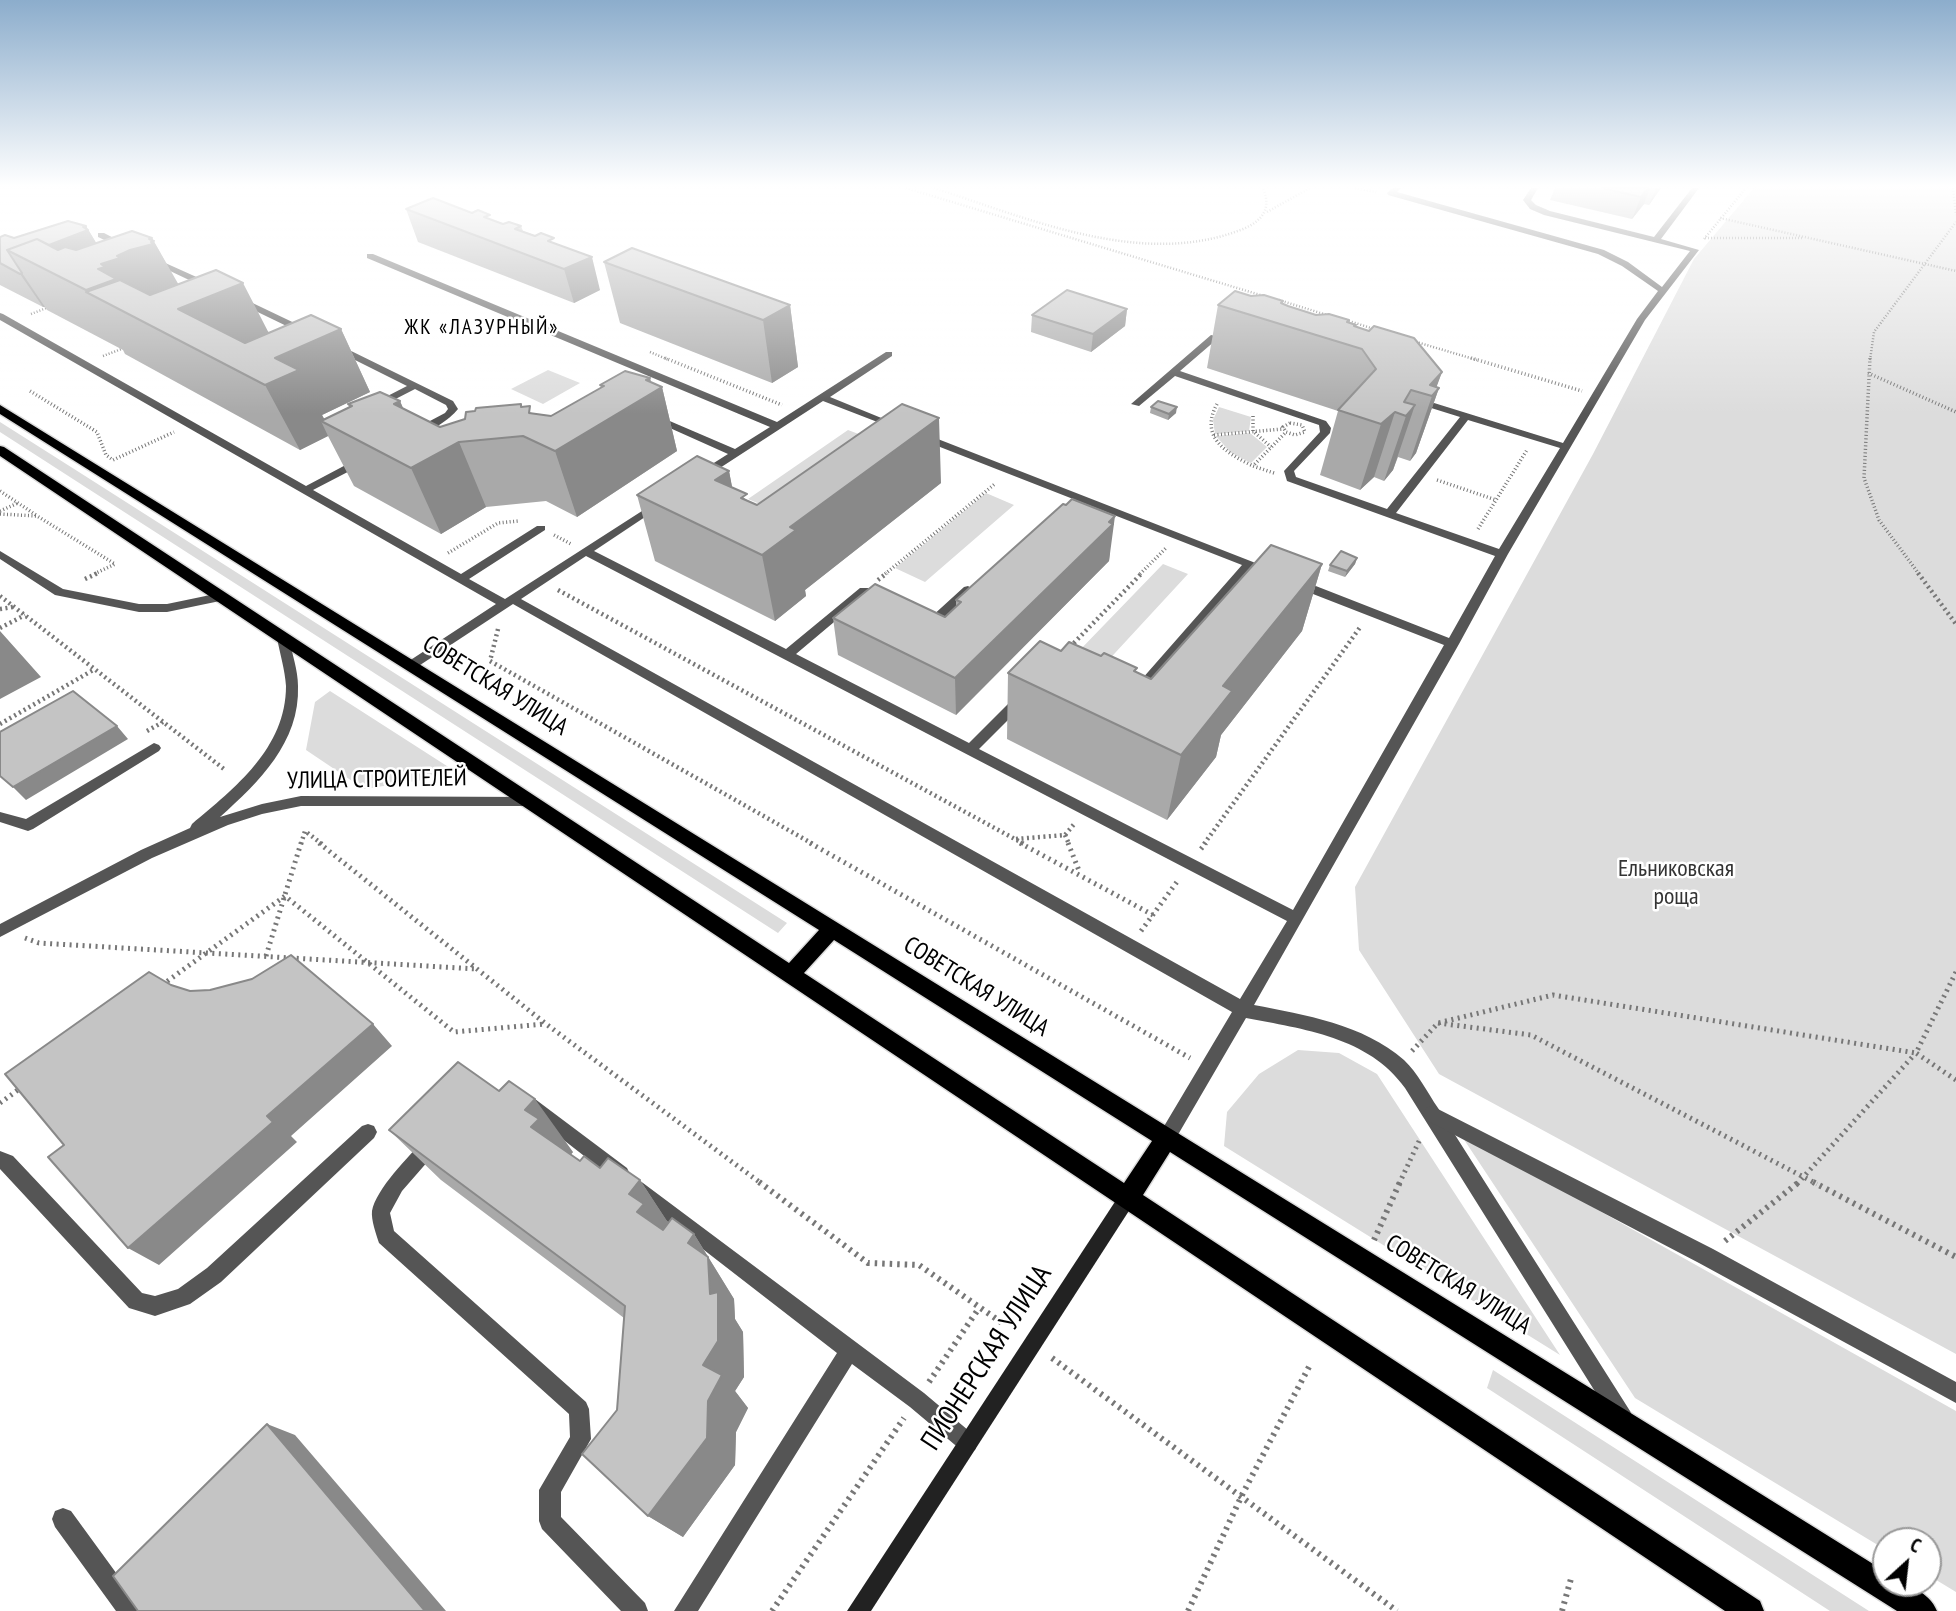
<!DOCTYPE html>
<meta charset="utf-8">
<style>
body{margin:0}
#map{position:relative;width:1956px;height:1611px;overflow:hidden;background:#fff;font-family:"PT Sans Narrow",sans-serif}
canvas{display:block}
.north{position:absolute;left:1872px;top:1527px;width:70px;height:70px;box-sizing:border-box;background:#fff;border:2px solid #999;border-radius:50%;rotate:27deg;font-size:19px;font-weight:700;line-height:28px;text-align:center;color:#000}
.north::after{content:'';display:block;margin:auto;width:24px;height:32px;background:#000;clip-path:polygon(50% 0,100% 100%,50% 72%,0 100%)}
</style>
<div id="map">
<canvas width="1956" height="1611"></canvas>
<div class="north">С</div>
</div>
<script>
const c = document.querySelector('canvas').getContext('2d');
c.lineJoin = 'round';
function fillPath(path, color) { c.fillStyle = color; c.fill(path, 'evenodd'); }
function stroke(path, color, width, dash) { c.strokeStyle = color; c.lineWidth = width; c.lineCap = dash ? 'butt' : 'round'; c.setLineDash(dash || []); c.stroke(path); }
function drawText(font, color, halo, rows, align = 'center') {
  c.font = font + ' "PT Sans Narrow",sans-serif'; c.lineWidth = 5; c.setLineDash([]); c.textBaseline = 'middle'; c.strokeStyle = halo; c.fillStyle = color; for (const [text, x, y, turn = 0] of rows) {
    c.save(); c.translate(x, y); c.rotate((+turn || 0) * Math.PI / 180); c.textAlign = isNaN(turn) ? turn : align; if (halo) c.strokeText(text, 0, 0); c.fillText(text, 0, 0); c.restore();
  }
}
const green = new Path2D(`
 M 1754,188 L 1956,188 L 1956,1354 L 1439,1074 L 1359,950 L 1355,887 L 1593,454 L 1694,259 Z
 M 548,370 L 580,383 L 543,404 L 511,389 Z
 M 1219,407 L 1251,417 L 1249,431 L 1215,434 L 1213,420 Z
 M 0,422 L 82,474 L 787,923 L 778,933 L 0,432 Z
 M 848,430 L 877,441 L 769,508 L 748,499 Z
 M 1250,433 L 1267,447 L 1251,463 L 1230,452 L 1216,436 Z
 M 986,493 L 1014,505 L 925,582 L 895,568 Z
 M 1163,564 L 1188,574 L 1103,666 L 1076,654 Z
 M 330,691 L 450,768 L 435,778 L 364,789 L 306,750 L 315,702 Z
 M 1298,1050 L 1339,1053 L 1377,1074 L 1560,1355 L 1224,1146 L 1227,1112 L 1259,1074 Z
 M 1459,1132 L 1956,1411 L 1956,1592 L 1928,1575 L 1928,1541 L 1886,1541 L 1886,1550 L 1635,1398 Z
 M 1493,1370 L 1869,1611 L 1830,1611 L 1487,1388 Z`);
const pathFar4 = new Path2D(`
 M 906,188 L 1267,297
 M 934,188 C 1030,219 1143,269 1243,229 C 1262,221 1272,209 1263,188
 M 1355,188 L 1376,192
 M 1953,188 L 1956,215
 M 1267,212 L 1310,188
 M 1720,218 L 1956,271
 M 1705,238 L 1802,238
 M 1704,239 L 1746,188
 M 1279,300 L 1330,316
 M 31,314 L 49,307
 M 1346,320 L 1377,330
 M 1413,341 L 1477,360
 M 650,352 L 669,360
 M 103,356 L 124,348
 M 1870,360 L 1874,332 L 1956,222`);
const pathFar3 = new Path2D(`
 M 665,358 L 782,405
 M 1471,358 L 1582,391
 M 1870,358 L 1864,478 L 1879,520 L 1919,574
 M 1868,373 L 1956,412
 M 30,391 L 97,432 L 106,455 L 113,460 L 174,432
 M 1217,404 C 1199,437 1226,453 1253,466
 M 1253,416 L 1253,431 L 1271,447
 M 1290,423 L 1302,425 L 1305,432 L 1295,435 L 1286,432 L 1283,427 Z
 M 1214,435 L 1283,429
 M 1274,473 L 1253,466 L 1286,432
 M 1437,480 L 1496,500
 M 0,491 L 36,515
 M 0,511 L 18,503
 M 0,514 L 37,516 L 115,564 L 94,574
 M 1478,529 L 1527,450
 M 554,535 L 571,544
 M 448,553 L 498,523 L 518,521
 M 885,574 L 996,483
 M 1140,574 L 1166,548`);
const pathFar2 = new Path2D(`
 M 1918,573 L 1956,624
 M 85,579 L 98,573
 M 878,580 L 887,573
 M 558,590 L 1024,844
 M 0,596 L 224,769
 M 0,609 L 13,607
 M 0,628 L 25,615
 M 498,629 L 490,661 L 813,844
 M 1070,647 L 1142,573
 M 0,724 L 95,669
 M 147,731 L 163,722
 M 1065,835 L 1069,844
 M 1016,839 L 1065,835 L 1075,823
 M 301,844 L 305,831 L 322,844
 M 1204,844 L 1361,626`);
const pathFar1 = new Path2D(`
 M 319,843 L 546,1024 L 762,1184
 M 810,843 L 1190,1058
 M 1020,843 L 1153,915
 M 1068,843 L 1080,873
 M 1201,849 L 1206,843
 M 1141,931 L 1179,879
 M 25,938 L 39,943 L 477,969
 M 266,956 L 301,843
 M 1956,972 L 1916,1053 L 1956,1080
 M 162,985 L 285,896 L 454,1032 L 545,1024
 M 1438,1023 L 1531,1035 L 1817,1184
 M 1412,1051 L 1438,1023 L 1553,995 L 1916,1053
 M 0,1103 L 22,1087
 M 1399,1184 L 1421,1137
 M 1797,1184 L 1915,1054`);
const path = new Path2D(`
 M 759,1182 L 868,1263 L 919,1265 L 1005,1325
 M 1813,1182 L 1956,1257
 M 1374,1240 L 1400,1182
 M 1725,1241 L 1799,1182
 M 1052,1358 L 1397,1611
 M 929,1382 L 979,1308
 M 772,1611 L 904,1418
 M 1188,1611 L 1242,1495 L 1311,1363
 M 1562,1611 L 1572,1575`);
const service = new Path2D(`
 M 1393,188 L 1401,188 L 1397,192 L 1604,250 L 1628,262 L 1662,287 L 1690,251 L 1544,215 L 1530,209 L 1523,200 L 1531,188 L 1538,188 L 1531,200 L 1536,205 L 1550,211 L 1654,237 L 1692,188 L 1699,188 L 1661,239 L 1699,250 L 1645,320 L 1508,554 L 1459,644 L 1254,1005 C 1305,1015 1363,1024 1404,1060 C 1418,1073 1427,1092 1438,1108 L 1630,1411 L 1633,1418 L 1630,1425 L 1623,1428 L 1616,1425 L 1405,1088 C 1369,1037 1303,1029 1246,1018 L 1172,1145 L 1166,1148 L 1160,1145 L 1157,1139 L 1160,1133 L 1232,1012 L 513,604 L 414,669 L 406,669 L 404,666 L 406,663 L 496,604 L 0,320 L 0,313 L 3,314 L 306,486 L 357,459 L 365,459 L 365,463 L 313,490 L 461,574 L 537,526 L 545,526 L 545,530 L 469,579 L 505,599 L 656,502 L 660,503 L 660,507 L 594,551 L 786,649 L 860,588 L 868,588 L 885,596 L 885,602 L 877,602 L 865,596 L 796,654 L 969,743 L 1016,696 L 1026,696 L 1027,699 L 1026,702 L 979,749 L 1293,910 L 1444,645 L 1295,587 L 1293,584 L 1295,581 L 1303,581 L 1449,638 L 1495,556 L 1287,481 L 1284,471 L 1320,432 L 1319,425 L 1175,376 L 1139,406 L 1131,404 L 1211,335 L 1231,339 L 1231,343 L 1216,340 L 1180,371 L 1326,421 L 1331,428 L 1330,433 L 1294,471 L 1296,477 L 1387,509 L 1460,417 L 1412,402 L 1412,398 L 1418,398 L 1563,443 L 1637,319 L 1658,291 L 1622,266 L 1598,254 L 1388,195 L 1387,193 ZM 1468,420 L 1560,448 L 1499,549 L 1396,513 ZM 586,556 L 1287,921 L 1240,999 L 521,599 Z
 M 98,233 L 104,233 L 131,247 L 124,249 L 98,237 Z
 M 367,254 L 373,254 L 777,422 L 886,352 L 892,352 L 892,356 L 830,397 L 901,426 L 893,428 L 823,401 L 706,477 L 698,477 L 698,473 L 728,454 L 652,420 L 652,416 L 658,416 L 735,449 L 770,427 L 367,258 Z
 M 152,257 L 212,284 L 213,286 L 206,288 L 149,261 L 149,257 Z
 M 240,297 L 307,329 L 308,331 L 301,333 L 237,302 L 237,298 Z
 M 335,346 L 341,346 L 453,401 L 458,409 C 449,420 428,435 413,434 L 413,430 L 445,413 L 448,409 L 446,405 L 415,389 L 378,408 L 372,408 L 372,404 L 407,386 L 335,350 Z
 M 917,434 L 925,434 L 1253,562 L 1276,573 L 1270,577 L 1251,569 L 1144,694 L 1134,694 L 1133,691 L 1134,688 L 1242,565 L 917,438 Z
 M 0,551 L 63,589 L 139,604 L 167,604 L 220,593 L 226,597 L 220,601 L 167,612 L 139,612 L 55,595 L 0,559 Z
 M 968,586 L 974,590 L 972,593 L 935,626 C 929,627 925,626 922,621 L 924,618 L 930,618 L 964,587 Z
 M 154,743 L 159,745 L 161,748 L 159,751 L 33,829 L 28,831 L 0,822 L 0,812 L 26,819 Z
 M 535,1099 L 627,1168 L 630,1174 L 627,1180 L 621,1183 L 615,1180 L 529,1113 L 526,1107 L 529,1101 Z
 M 368,1124 L 374,1126 L 377,1132 L 374,1138 L 221,1282 L 190,1304 L 155,1316 L 129,1308 L 0,1169 L 0,1151 L 13,1156 L 142,1293 L 155,1296 L 178,1289 L 207,1268 L 362,1126 Z
 M 430,1137 L 436,1140 L 439,1146 L 436,1152 L 402,1191 L 390,1213 L 394,1231 L 586,1402 L 589,1409 L 591,1439 L 561,1492 L 561,1517 L 645,1603 L 648,1611 L 621,1611 L 542,1529 L 539,1521 L 539,1490 L 570,1437 L 569,1414 L 379,1243 C 376,1234 371,1220 372,1211 C 376,1189 409,1156 424,1140 Z
 M 639,1180 L 924,1393 L 975,1436 L 978,1443 L 975,1450 L 968,1453 L 961,1450 L 910,1407 L 852,1364 L 698,1611 L 674,1611 L 837,1353 L 633,1195 L 630,1189 L 633,1183 Z
 M 63,1508 L 71,1511 L 138,1603 L 141,1611 L 116,1611 L 55,1527 L 52,1519 L 55,1511 Z`);
const pedestrian = new Path2D(`
 M 1432,1106 L 1713,1249 L 1956,1382 L 1956,1403 L 1699,1263 L 1426,1120 L 1423,1114 L 1426,1108 Z`);
const tertiary = new Path2D(`
 M 283,634 L 289,638 C 292,654 298,670 298,686 C 300,742 259,782 220,817 L 262,804 L 301,796 L 529,797 L 534,798 L 536,802 L 534,806 L 301,806 L 262,814 L 228,825 L 152,858 L 0,937 L 0,924 L 141,850 L 190,828 L 192,824 C 235,788 286,748 286,686 C 285,670 280,654 277,638 Z`);
const secondary = new Path2D(`
 M 1128,1188 L 1134,1191 L 1137,1197 L 1134,1203 L 871,1611 L 847,1611 L 1122,1191 Z`);
const primary = new Path2D(`
 M 0,405 L 1692,1451 L 1886,1572 L 1886,1583 C 1906,1583 1929,1591 1937,1611 L 1897,1611 L 1170,1152 L 1143,1195 L 1760,1601 L 1764,1611 L 1725,1611 L 0,456 L 0,446 L 4,447 L 789,963 L 819,930 L 0,414 ZM 834,940 L 1152,1141 L 1124,1183 L 804,973 Z`);
const wall = new Path2D(`
 M 1555,188 L 1661,188 L 1649,205 L 1644,204 L 1632,219 L 1550,200 Z
 M 406,209 L 491,220 L 503,224 L 521,226 L 523,231 L 555,243 L 600,290 L 574,303 L 418,242 Z
 M 86,226 L 96,243 L 152,238 L 178,285 L 269,332 L 341,329 L 370,392 L 322,415 L 324,419 L 349,407 L 348,404 L 400,401 L 403,409 L 440,427 L 521,404 L 522,407 L 533,414 L 551,416 L 601,388 L 600,385 L 650,378 L 651,382 L 662,387 L 677,451 L 577,517 L 546,501 L 486,507 L 441,534 L 354,486 L 328,436 L 300,450 L 125,354 L 123,350 L 47,310 L 45,307 L 43,307 L 0,285 L 0,237 L 14,238 Z
 M 604,262 L 790,305 L 798,367 L 772,383 L 620,323 Z
 M 1251,296 L 1282,303 L 1288,306 L 1316,315 L 1349,320 L 1349,323 L 1356,325 L 1355,327 L 1442,372 L 1436,387 L 1439,388 L 1416,453 L 1410,461 L 1398,457 L 1393,470 L 1384,481 L 1374,477 L 1360,490 L 1320,475 L 1338,411 L 1207,368 L 1218,305 Z
 M 1127,309 L 1125,326 L 1091,352 L 1031,332 L 1032,315 Z
 M 1151,407 L 1176,413 L 1168,420 L 1150,413 Z
 M 729,471 L 732,488 L 748,501 L 757,505 L 941,483 L 805,590 L 806,596 L 775,621 L 655,561 L 637,495 Z
 M 1110,553 L 1109,561 L 956,715 L 838,655 L 833,618 L 945,617 L 956,607 L 956,600 Z
 M 1357,558 L 1355,564 L 1345,577 L 1328,571 L 1330,565 Z
 M 1322,564 L 1302,631 L 1221,735 L 1216,757 L 1167,820 L 1007,739 L 1008,673 L 1061,651 L 1137,672 L 1151,679 Z
 M 389,1130 L 573,1152 L 570,1155 L 580,1161 L 640,1180 L 668,1223 L 694,1234 L 734,1299 L 735,1319 L 743,1332 L 744,1377 L 735,1391 L 748,1408 L 736,1432 L 735,1465 L 683,1537 L 648,1516 L 617,1410 L 624,1318 L 441,1180 Z`);
const shadedWall = new Path2D(`
 M 1648,188 L 1650,188 L 1644,204 L 1632,219 L 1641,197 Z
 M 1656,188 L 1661,188 L 1649,205 Z
 M 86,226 L 106,259 L 117,256 L 152,238 L 188,301 L 88,293 L 86,290 L 36,251 Z
 M 592,257 L 600,290 L 574,303 L 564,269 Z
 M 22,273 L 45,307 L 43,307 L 20,274 Z
 M 243,283 L 275,345 L 227,366 L 178,309 Z
 M 790,305 L 798,367 L 772,383 L 763,320 Z
 M 1127,309 L 1125,326 L 1091,352 L 1093,334 Z
 M 341,329 L 370,392 L 322,415 L 327,424 L 321,421 L 328,436 L 300,450 L 265,385 L 275,358 Z
 M 1442,372 L 1434,394 L 1439,388 L 1416,453 L 1410,461 L 1432,396 L 1430,385 Z
 M 650,378 L 653,392 L 662,387 L 677,451 L 577,517 L 555,451 Z
 M 400,401 L 426,460 L 459,442 L 486,507 L 441,534 L 411,468 L 394,404 Z
 M 1415,405 L 1393,470 L 1384,481 L 1406,416 Z
 M 1177,407 L 1176,413 L 1168,420 L 1169,414 Z
 M 1395,412 L 1374,477 L 1360,490 L 1381,424 Z
 M 939,418 L 941,483 L 805,590 L 806,596 L 775,621 L 762,555 L 790,527 Z
 M 729,471 L 742,537 L 715,480 Z
 M 1115,516 L 1109,561 L 956,715 L 955,678 Z
 M 1357,558 L 1355,564 L 1345,577 L 1347,571 Z
 M 1322,564 L 1302,631 L 1221,735 L 1216,757 L 1167,820 L 1181,755 L 1223,686 Z
 M 0,631 L 41,677 L 0,699 Z
 M 117,726 L 128,739 L 26,800 L 13,787 Z
 M 373,1024 L 392,1046 L 291,1136 L 297,1142 L 159,1265 L 128,1248 L 267,1116 Z
 M 535,1099 L 573,1152 L 568,1158 L 531,1127 L 525,1110 Z
 M 640,1180 L 671,1227 L 665,1235 L 637,1212 L 629,1194 Z
 M 694,1234 L 734,1299 L 735,1319 L 743,1332 L 744,1377 L 735,1391 L 748,1408 L 736,1432 L 735,1465 L 683,1537 L 648,1516 L 710,1294 L 688,1243 Z
 M 267,1424 L 295,1435 L 446,1611 L 425,1611 Z`);
const building = new Path2D(`
 M 1602,188 L 1648,188 L 1641,197 Z
 M 433,198 L 472,213 L 478,210 L 490,215 L 484,217 L 503,224 L 509,222 L 521,226 L 515,229 L 535,236 L 541,233 L 554,238 L 548,241 L 592,257 L 564,269 L 406,209 Z
 M 68,221 L 86,226 L 83,227 L 88,230 L 49,245 L 37,239 L 7,250 L 22,273 L 20,274 L 0,263 L 0,237 L 5,235 L 14,238 Z
 M 132,231 L 152,238 L 149,239 L 154,241 L 151,242 L 153,244 L 130,250 L 117,256 L 120,258 L 101,264 L 105,267 L 98,269 L 116,279 L 86,290 L 7,250 L 37,239 L 58,250 L 65,247 L 76,250 Z
 M 632,248 L 790,305 L 763,320 L 604,262 Z
 M 216,270 L 243,283 L 178,309 L 245,343 L 311,315 L 341,329 L 275,358 L 299,370 L 265,385 L 86,292 L 120,280 L 150,295 Z
 M 1067,290 L 1127,309 L 1093,334 L 1032,315 Z
 M 1235,291 L 1251,296 L 1264,295 L 1283,301 L 1281,303 L 1288,306 L 1316,315 L 1329,314 L 1349,320 L 1347,322 L 1356,325 L 1354,326 L 1369,331 L 1374,326 L 1414,338 L 1442,372 L 1430,385 L 1439,388 L 1432,396 L 1411,390 L 1404,402 L 1415,405 L 1411,410 L 1406,416 L 1395,412 L 1381,424 L 1338,410 L 1376,369 L 1362,349 L 1218,305 Z
 M 625,371 L 650,378 L 646,380 L 662,387 L 555,451 L 523,436 L 459,442 L 411,468 L 321,421 L 352,406 L 348,404 L 380,392 L 400,401 L 394,404 L 440,427 L 465,419 L 466,412 L 475,411 L 476,408 L 521,404 L 521,407 L 530,406 L 529,413 L 551,416 L 604,386 L 600,385 Z
 M 1158,401 L 1177,407 L 1169,414 L 1151,407 Z
 M 902,404 L 939,418 L 790,527 L 796,530 L 762,555 L 637,495 L 697,456 L 729,471 L 715,480 L 747,494 L 741,498 L 757,505 Z
 M 1072,499 L 1115,516 L 1109,522 L 1113,524 L 955,678 L 833,618 L 875,584 L 945,617 L 961,602 L 956,600 L 1063,504 L 1066,505 Z
 M 1271,545 L 1322,564 L 1223,686 L 1232,691 L 1181,755 L 1008,673 L 1040,641 L 1061,651 L 1069,642 L 1101,656 L 1104,653 L 1137,668 L 1134,671 L 1151,679 Z
 M 1341,551 L 1357,558 L 1347,571 L 1330,565 Z
 M 73,691 L 117,726 L 13,787 L 0,776 L 0,732 Z
 M 291,955 L 373,1024 L 267,1116 L 273,1122 L 128,1248 L 48,1157 L 64,1145 L 5,1074 L 149,972 L 171,985 L 190,991 L 210,990 L 252,979 Z
 M 458,1062 L 499,1091 L 509,1081 L 535,1099 L 525,1110 L 539,1119 L 531,1127 L 580,1161 L 584,1156 L 600,1168 L 608,1158 L 640,1180 L 629,1194 L 644,1204 L 637,1212 L 663,1230 L 672,1218 L 694,1234 L 688,1243 L 708,1257 L 710,1294 L 718,1292 L 718,1341 L 703,1365 L 722,1375 L 708,1401 L 707,1438 L 648,1516 L 582,1454 L 617,1410 L 625,1306 L 389,1130 Z
 M 267,1424 L 425,1611 L 138,1611 L 113,1576 Z`);
const farNeighbourhoodnames = [
 ["ЖК «ЛАЗУРНЫЙ»",482,328]
];
const streetNames = [
 ["СОВЕТСКАЯ УЛИЦА",495,686,32],
 ["УЛИЦА СТРОИТЕЛЕЙ",377,780,-1],
 ["СОВЕТСКАЯ УЛИЦА",976,987,32],
 ["СОВЕТСКАЯ УЛИЦА",1458,1285,32]
];
const parkNames = [
 ["Ельниковская",1676,869],
 ["роща",1676,897]
];
const nearStreetnames = [
 ["ПИОНЕРСКАЯ УЛИЦА",987,1358,-57]
];
fillPath(green, '#dcdcdc');
stroke(primary, '#dbdbdb', 3);
stroke(pathFar4, '#777', 2.5, [1, 2]);
stroke(pathFar3, '#777', 3.5, [1, 2.5]);
stroke(pathFar2, '#777', 4.5, [2, 3.5]);
stroke(pathFar1, '#777', 5, [2, 4.5]);
stroke(path, '#777', 6, [2.5, 5]);
fillPath(service, '#555');
fillPath(pedestrian, '#555');
fillPath(tertiary, '#555');
fillPath(secondary, '#222');
fillPath(primary, '#000');
fillPath(wall, '#a9a9a9');
fillPath(shadedWall, '#898989');
fillPath(building, '#c4c4c4');
stroke(building, '#898989', 2);
const sky = c.createLinearGradient(0, 0, 0, 414);
sky.addColorStop(0, '#8cadcc');
sky.addColorStop(0.45, '#fff');
sky.addColorStop(1, '#ffffff00');
c.fillStyle = sky;
c.fillRect(0, 0, 1956, 414);
c.letterSpacing = '2px';
drawText('21px', '#000', '#fff', farNeighbourhoodnames);
c.letterSpacing = '0px';
drawText('24px', '#000', '#fff', streetNames);
drawText('24px', '#333', '#fff', parkNames);
drawText('28px', '#000', '#fff', nearStreetnames);
</script>
